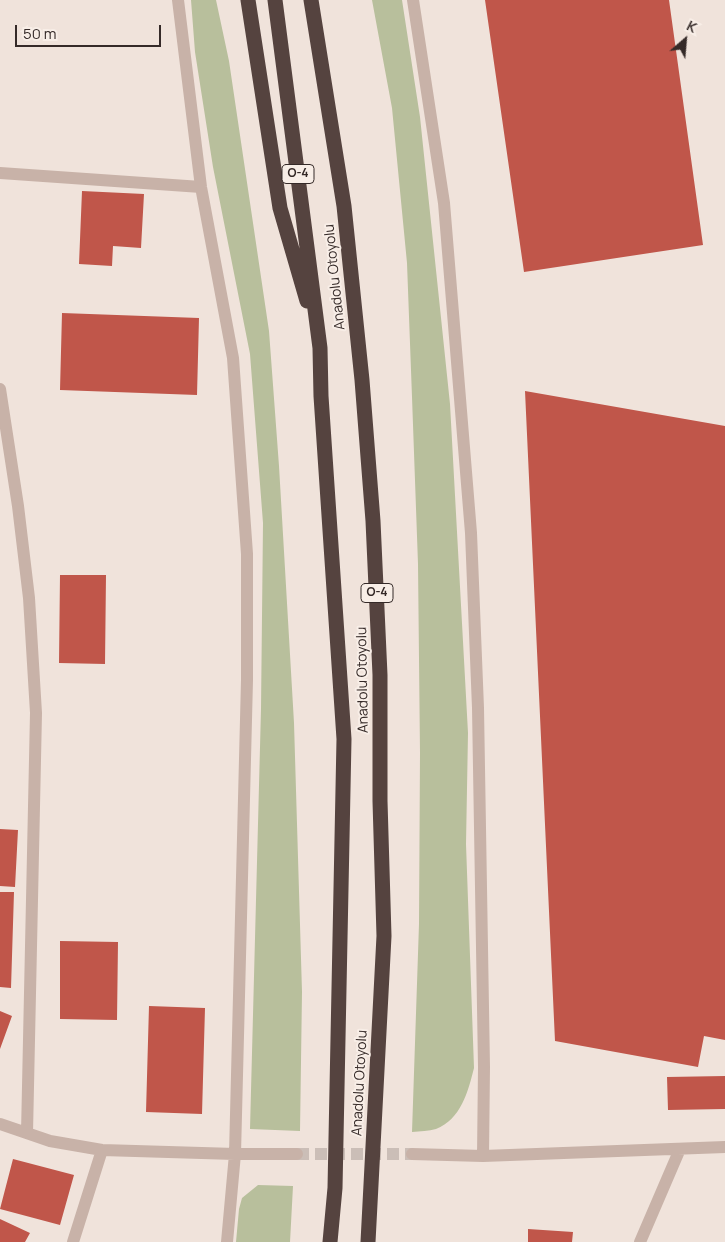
<!DOCTYPE html>
<style>
body{margin:0}
#map{position:relative;width:725px;height:1242px;overflow:hidden;background:#f0e3db;font-family:Manrope,sans-serif}
canvas{display:block}
.north{position:absolute;left:660px;top:15px;width:50px;height:50px;-webkit-text-stroke:4px #f8eee7;paint-order:stroke;rotate:27deg;font-size:14px;font-weight:700;line-height:20px;text-align:center;color:#352a28}
.north::after{content:'';display:block;margin:auto;width:18px;height:22px;background:#352a28;clip-path:polygon(50% 0,100% 100%,50% 72%,0 100%)}
.scale{position:absolute;left:15px;top:25px;width:146px;height:22px;box-sizing:border-box;border:2px solid #352a28;border-top:0;padding-left:6px;font-size:15px;line-height:18px;white-space:nowrap;color:#352a28;-webkit-text-stroke:4px #f8eee7;paint-order:stroke}
</style>
<div id="map">
<canvas width="725" height="1242"></canvas>
<div class="north">K</div>
<div class="scale">50 m</div>
</div>
<script>
const c = document.querySelector('canvas').getContext('2d');
c.lineJoin = 'round';
function fillPath(path, color) { c.fillStyle = color; c.fill(path, 'evenodd'); }
function stroke(path, color, width, dash) { c.strokeStyle = color; c.lineWidth = width; c.lineCap = dash ? 'butt' : 'round'; c.setLineDash(dash || []); c.stroke(path); }
function drawText(font, color, halo, rows, align = 'center') {
  c.font = font + ' Manrope,sans-serif'; c.lineWidth = 4; c.setLineDash([]); c.textBaseline = 'middle'; c.strokeStyle = halo; c.fillStyle = color; for (const [text, x, y, turn = 0] of rows) {
    c.save(); c.translate(x, y); c.rotate((+turn || 0) * Math.PI / 180); c.textAlign = isNaN(turn) ? turn : align; if (halo) c.strokeText(text, 0, 0); c.fillText(text, 0, 0); c.restore();
  }
}
const green = new Path2D(`
 M 191,0 L 216,0 L 229,61 L 269,331 L 279,466 L 294,723 L 302,992 L 300,1131 L 250,1129 L 261,709 L 263,523 L 250,354 L 213,167 L 195,52 Z
 M 372,0 L 402,0 L 420,117 L 450,404 L 468,733 L 466,844 L 474,1068 C 468,1092 461,1119 436,1129 C 429,1131 420,1131 412,1132 L 419,924 L 420,753 L 418,564 L 412,397 L 407,263 L 392,108 Z
 M 258,1185 L 293,1186 L 290,1242 L 236,1242 L 239,1209 L 242,1198 Z`);
const building = new Path2D(`
 M 485,0 L 669,0 L 703,245 L 524,272 Z
 M 82,191 L 144,194 L 141,248 L 113,246 L 112,266 L 79,264 Z
 M 62,313 L 199,318 L 197,395 L 60,390 Z
 M 525,391 L 725,426 L 725,1040 L 704,1036 L 698,1067 L 555,1041 Z
 M 60,575 L 106,575 L 105,664 L 59,663 Z
 M 0,829 L 18,830 L 15,887 L 0,886 Z
 M 0,892 L 14,892 L 11,988 L 0,987 Z
 M 60,941 L 118,942 L 117,1020 L 60,1019 Z
 M 149,1006 L 205,1008 L 202,1114 L 146,1112 Z
 M 0,1011 L 12,1016 L 0,1049 Z
 M 725,1076 L 725,1109 L 668,1110 L 667,1077 Z
 M 13,1159 L 74,1175 L 60,1225 L 0,1209 Z
 M 0,1219 L 30,1233 L 25,1242 L 0,1242 Z
 M 528,1229 L 573,1232 L 572,1242 L 528,1242 Z`);
const minorTunnel = new Path2D(`
 M 297,1154 L 412,1154`);
const minor = new Path2D(`
 M 178,0 L 201,187 L 233,358 L 247,554 L 247,680 L 235,1154 L 227,1242
 M 413,0 L 444,203 L 471,533 L 478,708 L 484,1067 L 483,1156
 M 0,173 L 201,187
 M 0,389 L 18,506 L 29,598 L 36,713 L 27,1133
 M 0,1124 L 50,1141 L 102,1150 L 235,1154 L 297,1154
 M 412,1154 L 483,1156 L 725,1147
 M 73,1242 L 102,1150
 M 640,1242 L 680,1149`);
const highway = new Path2D(`
 M 248,0 L 280,208 L 307,301
 M 275,0 L 320,348 L 321,396 L 344,739 L 335,1188 L 330,1242
 M 311,0 L 344,206 L 362,380 L 373,521 L 380,675 L 380,801 L 384,936 L 368,1242`);
const shields = [
 [298,174,32],
 [377,593,32]
];
const shieldNames = [
 ["O-4",298,174],
 ["O-4",377,593]
];
const streetNames = [
 ["Anadolu Otoyolu",335,277,-96],
 ["Anadolu Otoyolu",363,680,-91],
 ["Anadolu Otoyolu",360,1083,-87]
];
fillPath(green, '#b8bf9c');
fillPath(building, '#c0564a');
stroke(minorTunnel, '#cbbeb7', 12, [12, 6]);
stroke(minor, '#c8b2a8', 12);
stroke(highway, '#55433f', 15);
for (const [x, y, w] of shields) { const box = new Path2D(); box.roundRect(x - w / 2, y - 9.5, w, 19, 4); c.fillStyle = '#f8eee7'; c.fill(box); stroke(box, '#352a28', 1); }
drawText('bold 12px', '#352a28', null, shieldNames);
drawText('14px', '#352a28', '#f8eee7', streetNames);
</script>
